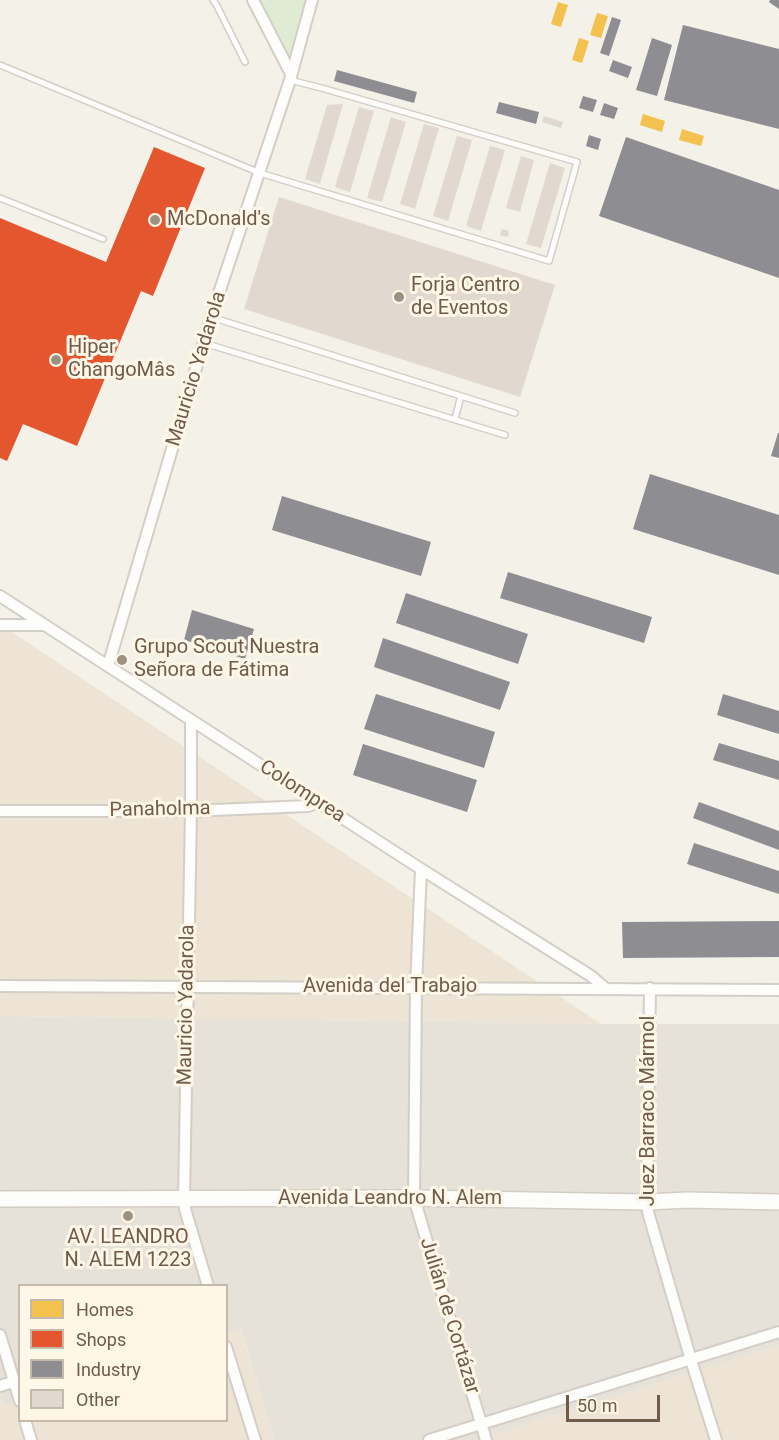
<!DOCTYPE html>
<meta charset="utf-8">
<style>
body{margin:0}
#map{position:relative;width:779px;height:1440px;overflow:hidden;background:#f4f1e8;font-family:Roboto,sans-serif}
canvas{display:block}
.legend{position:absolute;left:18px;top:1284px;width:210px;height:138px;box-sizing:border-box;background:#fef7e8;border:2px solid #c5b9a9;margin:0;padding:8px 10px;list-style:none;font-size:18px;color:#705b4b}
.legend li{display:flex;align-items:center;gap:12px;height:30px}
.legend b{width:30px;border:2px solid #c5b9a9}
.scale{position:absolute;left:566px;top:1395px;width:94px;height:27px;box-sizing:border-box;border:3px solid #705b4b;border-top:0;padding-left:8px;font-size:18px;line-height:21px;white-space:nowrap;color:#705b4b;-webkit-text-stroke:4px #fef7e8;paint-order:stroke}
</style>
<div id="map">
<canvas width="779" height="1440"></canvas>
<ul class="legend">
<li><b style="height:16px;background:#f2c14e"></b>Homes</li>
<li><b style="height:16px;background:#e4572e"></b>Shops</li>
<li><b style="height:16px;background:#8d8d92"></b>Industry</li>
<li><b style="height:16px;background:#e1d9d0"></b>Other</li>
</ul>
<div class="scale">50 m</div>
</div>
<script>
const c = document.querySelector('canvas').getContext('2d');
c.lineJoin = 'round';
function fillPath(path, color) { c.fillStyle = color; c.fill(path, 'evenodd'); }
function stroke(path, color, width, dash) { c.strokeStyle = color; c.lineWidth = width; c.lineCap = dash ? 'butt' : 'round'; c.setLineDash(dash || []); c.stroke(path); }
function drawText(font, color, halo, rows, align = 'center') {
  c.font = font + ' Roboto,sans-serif'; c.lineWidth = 6; c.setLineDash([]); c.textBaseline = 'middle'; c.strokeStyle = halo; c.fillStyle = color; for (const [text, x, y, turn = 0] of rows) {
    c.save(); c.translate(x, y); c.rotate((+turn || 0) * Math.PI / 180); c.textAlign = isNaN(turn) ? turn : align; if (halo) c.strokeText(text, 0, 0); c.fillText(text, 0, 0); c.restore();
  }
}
const residential = new Path2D(`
 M 0,624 L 601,1024 L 0,1016 Z
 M 240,1328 L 274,1440 L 0,1440 L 0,1393 L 4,1406 L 19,1401 L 20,1420 L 226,1420 L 227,1333 Z
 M 779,1345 L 779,1440 L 475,1440 Z`);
const industrial = new Path2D(`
 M 0,1016 L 601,1024 L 779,1024 L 779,1345 L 475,1440 L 274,1440 L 241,1329 L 227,1333 L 226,1286 L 20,1286 L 19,1401 L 4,1406 L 0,1393 Z`);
const green = new Path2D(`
 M 253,0 L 312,0 L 291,74 Z`);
const homes = new Path2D(`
 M 558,2 L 568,5 L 561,27 L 551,24 Z
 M 597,13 L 608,16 L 601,38 L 590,35 Z
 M 579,38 L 589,41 L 582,63 L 572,60 Z
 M 643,114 L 665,121 L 662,132 L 640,125 Z
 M 682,129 L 704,136 L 701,146 L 679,140 Z`);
const shops = new Path2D(`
 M 154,147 L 205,168 L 153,296 L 141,291 L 77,446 L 23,424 L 7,461 L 0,458 L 0,218 L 106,262 Z`);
const industry = new Path2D(`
 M 770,0 L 779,0 L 779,9 L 769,2 Z
 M 612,17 L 621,20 L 609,56 L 600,53 Z
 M 683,25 L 779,49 L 779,129 L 664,100 Z
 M 652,38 L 672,45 L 657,96 L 636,90 Z
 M 613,60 L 632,67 L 628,78 L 609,71 Z
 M 337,70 L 417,92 L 414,103 L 334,81 Z
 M 583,96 L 597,100 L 593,112 L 579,108 Z
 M 499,102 L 539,112 L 536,124 L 496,113 Z
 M 604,103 L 618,108 L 614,119 L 600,115 Z
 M 589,135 L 601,139 L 598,150 L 586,146 Z
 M 626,137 L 779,190 L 779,278 L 599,216 Z
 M 778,433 L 779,433 L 779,458 L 771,456 Z
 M 650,474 L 779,515 L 779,575 L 633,529 Z
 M 282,496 L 431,542 L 421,576 L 272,530 Z
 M 508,572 L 652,617 L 644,643 L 500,598 Z
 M 406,593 L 528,634 L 518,664 L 396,623 Z
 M 192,610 L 254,629 L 245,659 L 184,640 Z
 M 383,638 L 510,682 L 500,710 L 374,667 Z
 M 376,694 L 495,732 L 484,768 L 364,729 Z
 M 723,694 L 779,711 L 779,734 L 717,715 Z
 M 719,743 L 779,761 L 779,780 L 713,760 Z
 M 363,744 L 477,780 L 467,812 L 353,775 Z
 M 699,802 L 779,831 L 779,850 L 693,818 Z
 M 694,843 L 779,871 L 779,894 L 687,864 Z
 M 779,921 L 779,957 L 623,958 L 622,922 Z`);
const building = new Path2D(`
 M 343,104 L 320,184 L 305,179 L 327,105 Z
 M 359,107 L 374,111 L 350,192 L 335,187 Z
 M 544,116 L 563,122 L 561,128 L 542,122 Z
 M 391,117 L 406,122 L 382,202 L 367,198 Z
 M 424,124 L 439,128 L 415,209 L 400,204 Z
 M 457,136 L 472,140 L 448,221 L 433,216 Z
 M 490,146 L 505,150 L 481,231 L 466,226 Z
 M 521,156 L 534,160 L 520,212 L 506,208 Z
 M 550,163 L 565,168 L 541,248 L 526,244 Z
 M 279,197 L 555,285 L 520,397 L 244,309 Z
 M 502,229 L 509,231 L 508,237 L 500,235 Z`);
const service = new Path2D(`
 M 213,0 L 216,4 L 245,62
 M 0,65 L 260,173 L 549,261 L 577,162 L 325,89 L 290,80
 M 0,198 L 103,239
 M 211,317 L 515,413
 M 204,343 L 505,435
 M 455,419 L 461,396`);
const minor = new Path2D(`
 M 253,0 L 291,74
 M 0,596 L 421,869 L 591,976 L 605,988
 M 0,625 L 45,625
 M 108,666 L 211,317 L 290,80 L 312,0
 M 191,720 L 191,811 L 184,1198 L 185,1209 L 208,1286
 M 0,811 L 191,811 L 308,806 L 319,802
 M 421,869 L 416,987 L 414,1198 L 486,1440
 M 0,986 L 779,990
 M 650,988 L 647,1202 L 648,1212 L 691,1360 L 716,1440
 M 0,1335 L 20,1401
 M 226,1347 L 255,1440
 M 0,1386 L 19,1380
 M 25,1420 L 31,1440
 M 429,1440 L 779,1332`);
const secondary = new Path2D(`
 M 0,1199 L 414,1198 L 647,1202 L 688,1200 L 779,1202`);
const markers = [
 [155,220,6,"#9e9082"],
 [399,297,6,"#9e9082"],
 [56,360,6,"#9e9082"],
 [122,660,6,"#9e9082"],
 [128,1216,6,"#9e9082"]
];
const poiNames = [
 ["McDonald's",167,220],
 ["Forja Centro",411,286],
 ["de Eventos",411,309],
 ["Hiper",68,348],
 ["ChangoMâs",68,371],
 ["Grupo Scout Nuestra",134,648],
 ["Señora de Fátima",134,671],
 ["AV. LEANDRO",128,1238,"center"],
 ["N. ALEM 1223",128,1261,"center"]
];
const streetNames = [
 ["Mauricio Yadarola",197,369,-73],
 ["Colomprea",302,792,33],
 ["Panaholma",160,810,-1],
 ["Avenida del Trabajo",390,987],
 ["Mauricio Yadarola",187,1005,-89],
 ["Juez Barraco Mármol",649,1111,-90],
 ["Avenida Leandro N. Alem",390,1199],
 ["Julián de Cortázar",449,1316,73]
];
fillPath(residential, '#ede4d5');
fillPath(industrial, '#e6e1d9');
fillPath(green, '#dfebd3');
fillPath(homes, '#f2c14e');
fillPath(shops, '#e4572e');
fillPath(industry, '#8d8d92');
fillPath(building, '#e1d9d0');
stroke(service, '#d3cec6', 8);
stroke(minor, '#d3cec6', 14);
stroke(secondary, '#d3cdc4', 18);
stroke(service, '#fdfdfc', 5);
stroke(minor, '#fdfdfc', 10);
stroke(secondary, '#fdfdfc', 15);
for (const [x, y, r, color] of markers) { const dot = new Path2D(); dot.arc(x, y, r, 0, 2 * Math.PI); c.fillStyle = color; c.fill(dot); stroke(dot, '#fef7e8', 2); }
drawText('20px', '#705b4b', '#fef7e8', poiNames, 'left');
drawText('20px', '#705b4b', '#fef7e8', streetNames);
</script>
